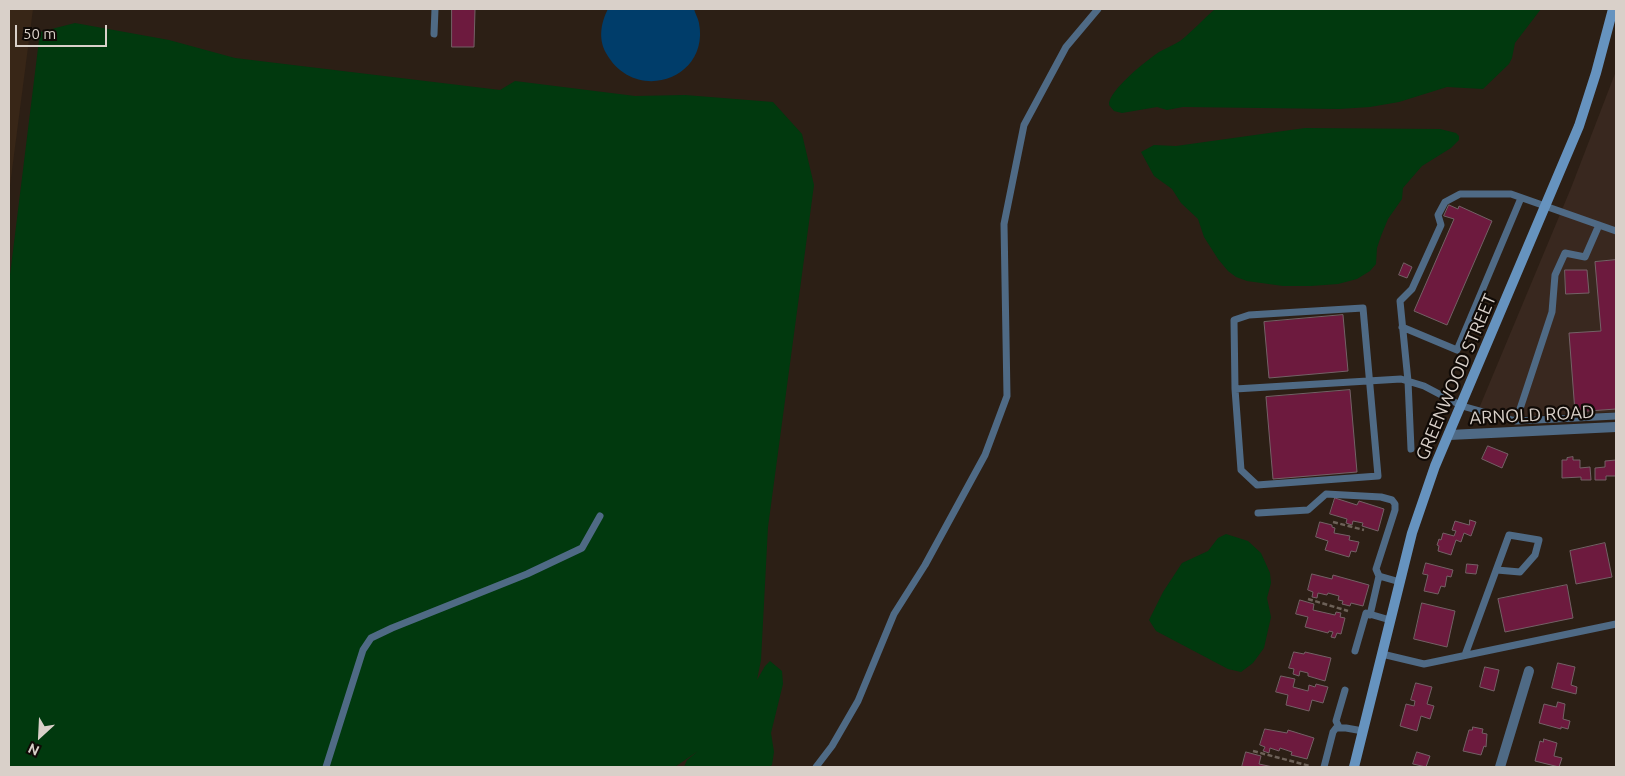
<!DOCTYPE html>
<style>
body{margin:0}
#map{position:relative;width:1625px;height:776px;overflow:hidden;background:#2c1f15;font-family:Ubuntu,sans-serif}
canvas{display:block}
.frame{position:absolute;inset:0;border:10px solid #d9d0c9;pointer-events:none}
.north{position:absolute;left:15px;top:711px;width:50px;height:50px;-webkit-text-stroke:4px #100a06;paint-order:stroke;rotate:205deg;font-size:14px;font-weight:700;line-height:20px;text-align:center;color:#d9d0c9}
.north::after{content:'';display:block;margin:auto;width:18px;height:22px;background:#d9d0c9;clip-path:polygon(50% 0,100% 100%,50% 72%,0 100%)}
.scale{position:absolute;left:15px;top:25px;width:92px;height:22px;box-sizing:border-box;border:2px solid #d9d0c9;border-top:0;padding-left:6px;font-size:15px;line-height:18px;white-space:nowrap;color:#d9d0c9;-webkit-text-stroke:4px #100a06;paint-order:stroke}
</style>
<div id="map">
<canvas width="1625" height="776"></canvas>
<div class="frame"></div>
<div class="north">N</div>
<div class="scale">50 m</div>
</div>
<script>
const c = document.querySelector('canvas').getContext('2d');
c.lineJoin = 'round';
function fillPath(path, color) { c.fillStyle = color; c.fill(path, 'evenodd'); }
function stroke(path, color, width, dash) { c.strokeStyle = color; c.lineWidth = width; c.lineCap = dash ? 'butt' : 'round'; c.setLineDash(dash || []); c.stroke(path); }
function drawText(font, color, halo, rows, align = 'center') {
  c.font = font + ' Ubuntu,sans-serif'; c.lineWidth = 4.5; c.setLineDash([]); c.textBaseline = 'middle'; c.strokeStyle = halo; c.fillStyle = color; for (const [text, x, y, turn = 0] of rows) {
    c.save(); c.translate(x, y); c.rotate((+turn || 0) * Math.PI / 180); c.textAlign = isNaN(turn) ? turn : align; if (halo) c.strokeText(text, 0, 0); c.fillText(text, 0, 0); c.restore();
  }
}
const commercial = new Path2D(`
 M 1616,71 L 1616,412 L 1475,418 L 1571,188 Z`);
const built = new Path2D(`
 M 9,9 L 33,9 L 9,193 Z`);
const green = new Path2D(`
 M 1215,9 L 1541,9 L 1515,43 L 1512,58 L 1509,64 L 1483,89 L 1447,87 L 1399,102 L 1370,107 L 1339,109 L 1183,107 L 1167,110 L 1157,107 L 1122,113 L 1114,111 L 1109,105 C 1108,91 1147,60 1159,52 C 1166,48 1174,45 1180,41 C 1192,32 1203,19 1215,9 Z
 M 75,23 L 169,40 L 235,58 L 500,90 L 515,81 L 635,96 L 685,95 L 773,102 L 802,134 L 814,185 L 768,527 L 761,660 L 757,680 L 765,666 L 770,661 L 782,671 L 783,684 L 771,733 L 774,752 L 772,765 L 769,767 L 684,767 L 687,760 L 698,751 L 675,767 L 9,767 L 9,283 L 40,32 Z
 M 1305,128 L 1440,129 L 1456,133 L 1459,136 L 1459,140 L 1451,148 L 1422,166 L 1403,188 L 1402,199 L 1388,219 L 1381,236 L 1377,248 L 1376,264 L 1370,271 L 1357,279 L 1338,284 L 1311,286 L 1283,286 L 1247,281 L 1236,277 L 1228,271 L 1218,259 L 1204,237 L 1198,219 L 1181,203 L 1172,189 L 1154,176 L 1141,152 L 1154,145 L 1176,146 Z
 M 1226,534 L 1248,541 L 1261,553 L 1270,573 L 1271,583 L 1267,598 L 1271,617 L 1264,648 L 1253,663 L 1241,672 L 1228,669 L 1156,631 L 1149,620 L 1163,592 L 1182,563 L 1208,551 L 1218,538 Z`);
const water = new Path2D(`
 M 608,9 L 694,9 C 695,13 698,18 699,23 C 710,79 635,105 606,53 C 598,39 601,22 608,9 Z`);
const building = new Path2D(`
 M 452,9 L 475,9 L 474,47 L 452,47 Z
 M 1449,205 L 1458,209 L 1459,206 L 1492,221 L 1447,325 L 1414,311 L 1454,219 L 1444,216 Z
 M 1616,260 L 1616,409 L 1575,412 L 1569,333 L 1601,331 L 1595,262 Z
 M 1404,263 L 1412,267 L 1407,278 L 1399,275 Z
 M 1565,270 L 1587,270 L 1589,293 L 1566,294 Z
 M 1343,315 L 1348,371 L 1269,378 L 1264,322 Z
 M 1350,390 L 1357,472 L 1273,479 L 1266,397 Z
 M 1488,446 L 1508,454 L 1502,468 L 1482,459 Z
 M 1573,457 L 1573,460 L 1580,460 L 1580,468 L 1590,467 L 1591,480 L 1581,480 L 1581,477 L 1562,478 L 1562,460 L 1567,460 L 1567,458 Z
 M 1616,458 L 1616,476 L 1606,476 L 1606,480 L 1595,480 L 1595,468 L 1605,467 L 1605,461 L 1616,460 Z
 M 1335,498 L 1357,505 L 1359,501 L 1384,509 L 1378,531 L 1362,526 L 1363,523 L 1353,521 L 1352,525 L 1346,523 L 1347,519 L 1330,514 Z
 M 1470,520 L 1476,522 L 1471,536 L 1464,533 L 1461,542 L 1456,540 L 1451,555 L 1438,551 L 1439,546 L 1437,545 L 1439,539 L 1441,540 L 1443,533 L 1454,536 L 1456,531 L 1452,530 L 1455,521 L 1469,525 Z
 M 1320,522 L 1332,525 L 1332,527 L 1335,528 L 1334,533 L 1350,536 L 1349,540 L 1359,542 L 1356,552 L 1351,551 L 1349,557 L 1325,550 L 1328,541 L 1316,537 Z
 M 1605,543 L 1612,577 L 1576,584 L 1570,551 Z
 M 1426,563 L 1453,570 L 1451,577 L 1447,576 L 1445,587 L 1441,586 L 1438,594 L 1424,591 L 1428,575 L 1423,574 Z
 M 1467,564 L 1478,565 L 1476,574 L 1466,573 Z
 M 1312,574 L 1332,579 L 1333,575 L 1369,585 L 1363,606 L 1351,603 L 1350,606 L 1342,604 L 1343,601 L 1338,600 L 1339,596 L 1328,593 L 1327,595 L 1318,593 L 1317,598 L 1312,597 L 1313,592 L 1308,590 Z
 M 1567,585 L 1573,618 L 1505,632 L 1498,599 Z
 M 1300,600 L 1314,604 L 1313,610 L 1335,615 L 1336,612 L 1341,613 L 1340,617 L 1345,618 L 1341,634 L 1337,633 L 1335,638 L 1331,637 L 1333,632 L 1329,631 L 1328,633 L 1305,627 L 1308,617 L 1296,614 Z
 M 1422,603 L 1455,611 L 1447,647 L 1414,639 Z
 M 1294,652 L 1304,654 L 1305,652 L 1331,658 L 1325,681 L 1308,676 L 1308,673 L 1300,671 L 1299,676 L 1293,674 L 1294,669 L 1289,668 Z
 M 1558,663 L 1575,667 L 1571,685 L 1577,687 L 1576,694 L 1552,688 Z
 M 1485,667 L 1499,670 L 1494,691 L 1480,687 Z
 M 1281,676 L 1295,679 L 1293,687 L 1308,691 L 1309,685 L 1315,687 L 1316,684 L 1328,687 L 1323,703 L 1312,700 L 1309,711 L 1286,705 L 1288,695 L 1276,692 Z
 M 1416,683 L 1432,687 L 1427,704 L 1434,706 L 1430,719 L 1421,716 L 1417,731 L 1400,726 L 1406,704 L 1414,706 L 1415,701 L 1411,700 Z
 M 1558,702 L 1565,704 L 1563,719 L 1570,721 L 1568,729 L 1561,727 L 1561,729 L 1539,723 L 1544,704 L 1556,707 Z
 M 1473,727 L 1483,729 L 1482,733 L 1487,734 L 1486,747 L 1484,746 L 1481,755 L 1463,751 L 1469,730 L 1472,730 Z
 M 1265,729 L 1287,733 L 1288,730 L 1314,738 L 1307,759 L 1291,755 L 1292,752 L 1280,748 L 1279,751 L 1270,748 L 1269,753 L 1263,751 L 1265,747 L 1260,745 Z
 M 1544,739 L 1557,743 L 1554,756 L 1562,758 L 1559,767 L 1535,761 L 1540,741 L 1543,742 Z
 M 1246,752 L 1261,756 L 1259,764 L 1273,767 L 1242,767 Z
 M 1417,752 L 1430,756 L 1426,767 L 1413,764 Z`);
const path = new Path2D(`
 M 1333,522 L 1364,530
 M 1308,599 L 1348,611
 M 1253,751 L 1310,766`);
const service = new Path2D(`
 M 434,34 L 435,9
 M 1402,327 L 1457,350 L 1521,198
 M 1235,389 L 1241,470 L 1257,485 L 1378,476 L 1363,308 L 1249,315 L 1234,320 L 1235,389 L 1401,379 L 1424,386 L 1462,406 L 1516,421 L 1552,312 L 1555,275 L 1565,253 L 1585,257 L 1599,225
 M 1516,421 L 1616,416
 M 1411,449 L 1408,381 L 1400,301 L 1412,289 L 1441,225 L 1438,215 L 1445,202 L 1460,194 L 1511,194 L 1616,231
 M 1258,513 L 1308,510 L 1326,494 L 1381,497 L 1392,500 L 1395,504 L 1395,510 L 1376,569 L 1379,576
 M 1370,615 L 1379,576 L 1400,582
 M 1355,651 L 1366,613 L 1390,620
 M 1382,654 L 1424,664 L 1616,624
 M 1465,655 L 1509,535 L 1539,540 L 1535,555 L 1520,572 L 1497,570
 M 1339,727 L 1336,721 L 1345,690
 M 326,767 L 363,650 L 371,638 L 392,628 L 527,574 L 582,548 L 600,516
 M 816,767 L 832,746 L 858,701 L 894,614 L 925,565 L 985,455 L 1007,396 L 1004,224 L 1024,125 L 1066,47 L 1098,9
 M 1324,767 L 1333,732 L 1336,728 L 1346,728 L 1363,731`);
const minor = new Path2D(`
 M 1449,435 L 1616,427
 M 1500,767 L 1529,671`);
const secondary = new Path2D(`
 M 1354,767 L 1412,533 L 1435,466 L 1579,126 L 1596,73 L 1613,9`);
const streetNames = [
 ["GREENWOOD STREET",1456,377,-67],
 ["ARNOLD ROAD",1532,415,-3]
];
fillPath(commercial, '#39281f');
fillPath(built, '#382617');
fillPath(green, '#01390e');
fillPath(water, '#003d6a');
fillPath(building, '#6d1a3e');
stroke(building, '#746166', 1);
stroke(path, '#6d6158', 2.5, [5, 2.5]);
stroke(service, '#4f6a85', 7);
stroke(minor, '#4f6a85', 10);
stroke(secondary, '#6693bf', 10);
drawText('18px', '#d9d0c9', '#100a06', streetNames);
</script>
